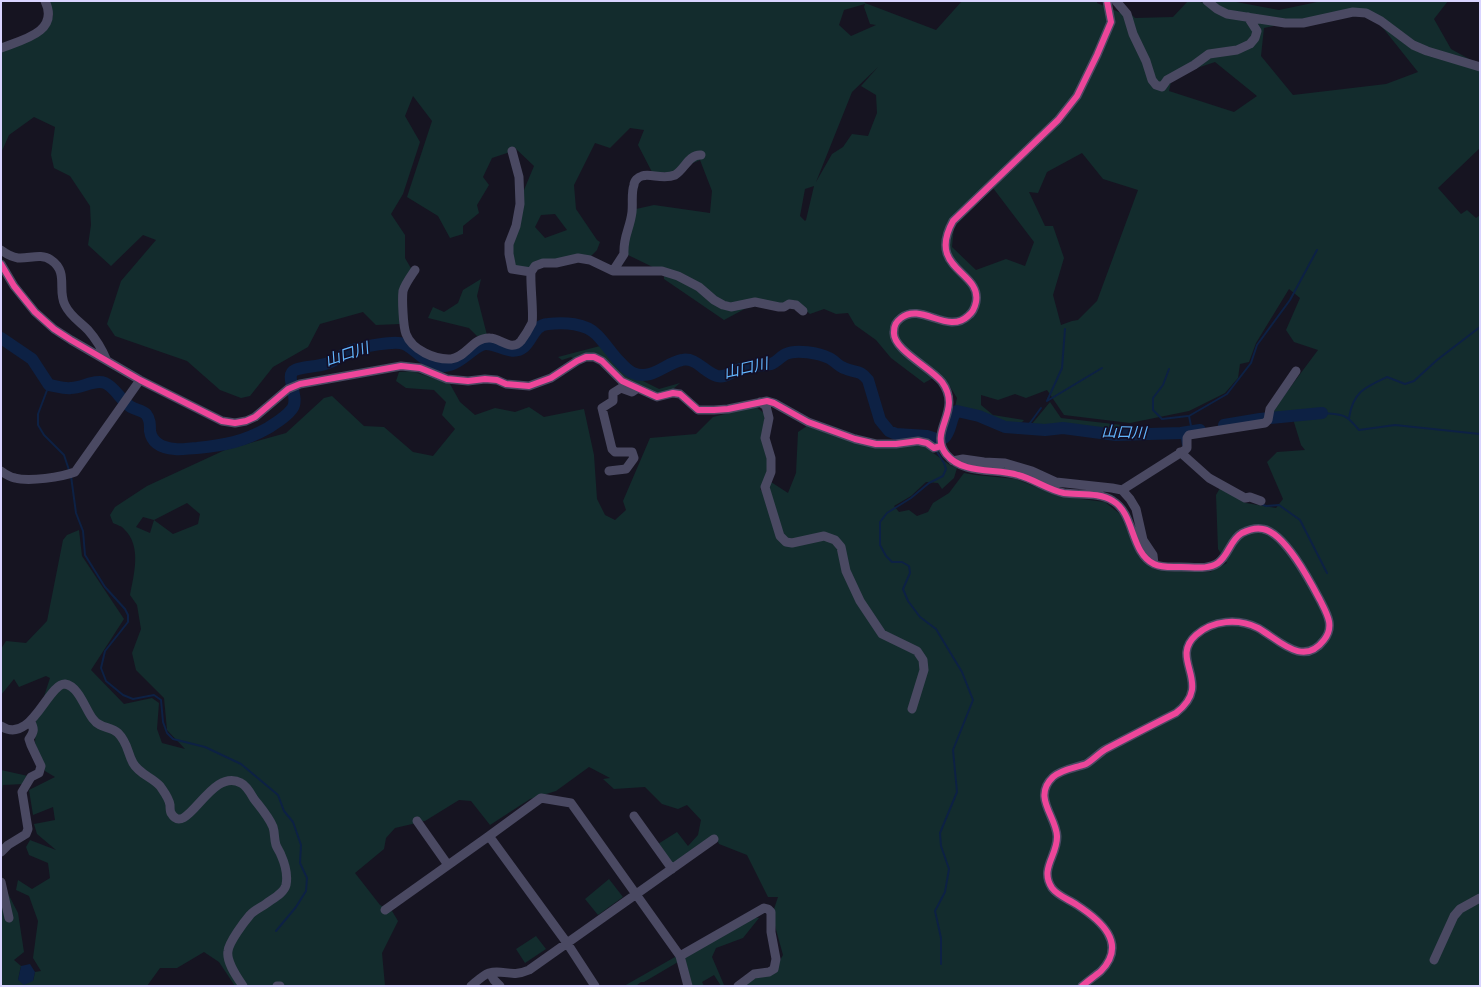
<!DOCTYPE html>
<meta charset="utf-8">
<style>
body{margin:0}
#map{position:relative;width:1481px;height:987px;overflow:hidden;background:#161421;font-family:"Fira Sans Condensed",sans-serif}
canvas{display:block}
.frame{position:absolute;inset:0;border:2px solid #d9d4ff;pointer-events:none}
</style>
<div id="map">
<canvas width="1481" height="987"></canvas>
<div class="frame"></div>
</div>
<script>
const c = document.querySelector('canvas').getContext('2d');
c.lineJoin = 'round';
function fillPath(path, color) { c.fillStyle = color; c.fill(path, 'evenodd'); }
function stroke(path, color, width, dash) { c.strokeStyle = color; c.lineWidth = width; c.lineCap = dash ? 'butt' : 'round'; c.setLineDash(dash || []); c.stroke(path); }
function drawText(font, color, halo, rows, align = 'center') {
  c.font = font + ' "Fira Sans Condensed","Noto Sans JP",sans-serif'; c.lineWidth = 3.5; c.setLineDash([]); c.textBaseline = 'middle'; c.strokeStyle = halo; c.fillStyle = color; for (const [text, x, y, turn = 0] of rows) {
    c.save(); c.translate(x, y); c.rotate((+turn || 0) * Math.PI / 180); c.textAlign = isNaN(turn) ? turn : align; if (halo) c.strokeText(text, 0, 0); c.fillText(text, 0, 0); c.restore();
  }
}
const green = new Path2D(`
 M 44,1 L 864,1 L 865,3 L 936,30 L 962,1 L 1097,1 L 1097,3 L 1121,13 L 1117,1 L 1135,18 L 1173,17 L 1188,1 L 1199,1 L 1202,3 L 1203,1 L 1231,1 L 1279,10 L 1322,1 L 1448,1 L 1434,19 L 1451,49 L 1480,65 L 1480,148 L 1438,188 L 1461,214 L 1467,210 L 1476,218 L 1480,215 L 1480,986 L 742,986 L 750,976 L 773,972 L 783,955 L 772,915 L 778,897 L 768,897 L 747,855 L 719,844 L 715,835 L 673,865 L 658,844 L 677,832 L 688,846 L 698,835 L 701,820 L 687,805 L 678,809 L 662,804 L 645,787 L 614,789 L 603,779 L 610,778 L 589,767 L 556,791 L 530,799 L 490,825 L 471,801 L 459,800 L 425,821 L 395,828 L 386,838 L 384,849 L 355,873 L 380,905 L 392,911 L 398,921 L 382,953 L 385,986 L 235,986 L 219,962 L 204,952 L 177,968 L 160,968 L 147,986 L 1,986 L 1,880 L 18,913 L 24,952 L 14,960 L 21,966 L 18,980 L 33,981 L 35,972 L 41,971 L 33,958 L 38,921 L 29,896 L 16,890 L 18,880 L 32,889 L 50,878 L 48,863 L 29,855 L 26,847 L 30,840 L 56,850 L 37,834 L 34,824 L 55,820 L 53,807 L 33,815 L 29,790 L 55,777 L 45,771 L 35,743 L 36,721 L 50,678 L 46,676 L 19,687 L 14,679 L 1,695 L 1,649 L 6,641 L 26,643 L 47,621 L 63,540 L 67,535 L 79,530 L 82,556 L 124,619 L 91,670 L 124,704 L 152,698 L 159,703 L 157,729 L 162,743 L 185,749 L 167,730 L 164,698 L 136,670 L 132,653 L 141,629 L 137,605 L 130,595 C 134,574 142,546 124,529 C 122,526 117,525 113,523 L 110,515 L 115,507 L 147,486 L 225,450 L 286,433 L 324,398 L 332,396 L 364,426 L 384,427 L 413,452 L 433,456 L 455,429 L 442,415 L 446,402 L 434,390 L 406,388 L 396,381 L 399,372 L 412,371 L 450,384 L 460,402 L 475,415 L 495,408 L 515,412 L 529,407 L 544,417 L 584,409 L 594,455 L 597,499 L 605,515 L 615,520 L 626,510 L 623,501 L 650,438 L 696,434 L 713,417 L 755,406 L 765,414 L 762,438 L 770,467 L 760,489 L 765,494 L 771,482 L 788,493 L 796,473 L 798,432 L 807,426 L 875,448 L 922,445 L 950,465 L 957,468 L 954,478 L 942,489 L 938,483 L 926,482 L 911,496 L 894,506 L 899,512 L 909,510 L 917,516 L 928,512 L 933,503 L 949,493 L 964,473 L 976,475 L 1016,479 L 1058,496 L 1105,502 L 1120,514 L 1139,557 L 1156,570 L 1210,572 L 1227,563 L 1218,549 L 1216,495 L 1220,488 L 1246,503 L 1276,508 L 1283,499 L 1267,462 L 1277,452 L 1305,450 L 1301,445 L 1293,419 L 1273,422 L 1274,409 L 1318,350 L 1294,342 L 1286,330 L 1300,298 L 1289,289 L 1256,343 L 1249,362 L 1240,364 L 1238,378 L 1225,393 L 1189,411 L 1130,423 L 1064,415 L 1047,390 L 1026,398 L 1015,394 L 998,400 L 981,395 L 981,405 L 993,415 L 1024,420 L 1019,425 L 1006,425 L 980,413 L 955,407 L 957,398 L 949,385 L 933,378 L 924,383 L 891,358 L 876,340 L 855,325 L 848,313 L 836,314 L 824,309 L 810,314 L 794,300 L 782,306 L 729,304 L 628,255 L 626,242 L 636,209 L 654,205 L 710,213 L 712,191 L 700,160 L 671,173 L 652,172 L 638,145 L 644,130 L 630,128 L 610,148 L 595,143 L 574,185 L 576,209 L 597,240 L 600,242 L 597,250 L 590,257 L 530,268 L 514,267 L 511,250 L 519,226 L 524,190 L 534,166 L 515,148 L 510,152 L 492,158 L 483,177 L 489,185 L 477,205 L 479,213 L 463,226 L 463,234 L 450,238 L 438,216 L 407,197 L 432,121 L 413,96 L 405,116 L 420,142 L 403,194 L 391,214 L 405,235 L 405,258 L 412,270 L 400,324 L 376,325 L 363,312 L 320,324 L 308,347 L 273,367 L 250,396 L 241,398 L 220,390 L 187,361 L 115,336 L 107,324 L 121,281 L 156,240 L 143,235 L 111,266 L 88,245 L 91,225 L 90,206 L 70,176 L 54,168 L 51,155 L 55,127 L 34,117 L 9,135 L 1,153 L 1,50 L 49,26 L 53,15 ZM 865,4 L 864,7 L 870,24 L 876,25 L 851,36 L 839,25 L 844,10 ZM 1359,8 L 1371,13 L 1418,72 L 1386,84 L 1293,95 L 1261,56 L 1264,28 ZM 1215,62 L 1257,96 L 1234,112 L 1169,91 L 1171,82 L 1188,71 ZM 878,67 L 861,86 L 876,95 L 877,113 L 868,136 L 852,134 L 843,147 L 832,154 L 816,182 L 852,92 ZM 1082,153 L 1103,179 L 1138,190 L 1097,301 L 1078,320 L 1072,321 L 1061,325 L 1053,295 L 1064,258 L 1053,226 L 1045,226 L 1029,192 L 1038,193 L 1047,172 ZM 814,186 L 806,220 L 805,221 L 800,216 L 805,189 ZM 993,188 L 1034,242 L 1025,266 L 1006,259 L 976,270 L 952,247 L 954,227 ZM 555,214 L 567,230 L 545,238 L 535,227 L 541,215 ZM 187,503 L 200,514 L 198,524 L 173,534 L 154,520 ZM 143,517 L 154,520 L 150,533 L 136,527 Z
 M 664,274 L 691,285 L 712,302 L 752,305 L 724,320 L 664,279 Z
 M 481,279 L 477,296 L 487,335 L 477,336 L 469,328 L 428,318 L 433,307 L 444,312 L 458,303 L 463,290 Z
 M 600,346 L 626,372 L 635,377 L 644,377 L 643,381 L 659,389 L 680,383 L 672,390 L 657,394 L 622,378 L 601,356 L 574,359 L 571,357 L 562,360 L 558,357 Z
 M 1050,402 L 1061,418 L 1131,426 L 1133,430 L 1118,431 L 1067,424 L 1031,425 Z
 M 1,770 L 28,776 L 24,784 L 3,785 L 1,798 Z
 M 609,879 L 623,897 L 598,915 L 585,899 Z
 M 753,917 L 759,918 L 743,938 L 716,948 L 712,957 L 724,985 L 721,986 L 714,975 L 702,982 L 704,986 L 692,986 L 678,962 L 644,982 L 641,982 L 636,986 L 624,986 L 675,957 L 683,957 Z
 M 536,936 L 546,949 L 525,963 L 516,949 Z`);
const water = new Path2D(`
 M 30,964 L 35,972 L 33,981 L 24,985 L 18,980 L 21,966 Z`);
const stream = new Path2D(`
 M 1065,329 L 1062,368 L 1047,401 L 1102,368
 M 1169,369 L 1163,385 L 1153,398 L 1153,410 L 1162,419 L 1188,416
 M 49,385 L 38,414 L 38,425 L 44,435 L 64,455 L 69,470
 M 1322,413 C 1344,415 1345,413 1359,430 L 1395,425 L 1480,434
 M 1349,418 C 1353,392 1365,387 1387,377 L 1405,384 L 1414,381 L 1437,360 L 1480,327
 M 1024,428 L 1030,423 L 1041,408
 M 1192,431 L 1189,416 L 1227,394 L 1251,363 L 1257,345 L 1290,300 L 1317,250
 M 1181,433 L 1183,445
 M 932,438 L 935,445
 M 936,450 L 944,463 L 946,469 L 943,476 L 929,483 L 911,498 L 887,513 L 880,522 L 880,545 L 886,556 L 892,562 L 902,562 L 909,566 L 910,573 L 903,589 L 908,601 L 920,617 L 936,629 L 962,672 L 973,700 L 953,750 L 957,792 L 940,833 L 941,846 L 949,869 L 945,892 L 935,911 L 941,938 L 941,964
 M 71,476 L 76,513 L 83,531 L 85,555 L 105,587 L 125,609 L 128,615 L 128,622 L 105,651 L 101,668 L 106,681 L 123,695 L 133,699 L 154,695 L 161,700 L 163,722 L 167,733 L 173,739 L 205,747 L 241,764 L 278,795 L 284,811 L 293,822 L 301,845 L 300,863 L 307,878 L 306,891 L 296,907 L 276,931
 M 1261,504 L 1266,506 L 1279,505 L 1300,520 L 1327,573`);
const river = new Path2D(`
 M 1,338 L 32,359 L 49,385 C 56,386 64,389 71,388 C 82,388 95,379 105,383 C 115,387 121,401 131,407 C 136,410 142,410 146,414 C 150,419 150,424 150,431 C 152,444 163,448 175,449 C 182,450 190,448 197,448 C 225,445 243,442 268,428 C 277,422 285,418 292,409 C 301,398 283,375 295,370 C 304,366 316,367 325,364 C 337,361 343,353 352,350 C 362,347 395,340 404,344 C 416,349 429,368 445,366 C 462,364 475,344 486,344 C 499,344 512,357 524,347 C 533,339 534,325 548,324 C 564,322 586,323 597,335 C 604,342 610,351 617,359 C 622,364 626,370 633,373 C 652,381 665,363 682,360 C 696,357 704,372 717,376 C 725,378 730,373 737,370 C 747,366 760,366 771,364 C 777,362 781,356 786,354 C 796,349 819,353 829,358 C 834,360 838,366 844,368 C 854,373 860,369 868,380 L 880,420 L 889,431 L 896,434 L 927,436 L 936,439
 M 1224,425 L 1260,419 L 1322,413
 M 944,438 C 952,431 950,417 957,411 L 979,416 L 1005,427 L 1045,430 L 1063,428 L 1116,435 L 1181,433 L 1200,430`);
const minor = new Path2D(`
 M 1116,1 L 1127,14 L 1133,34 L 1146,61 L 1152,80 L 1156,85 L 1162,87 L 1167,80 L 1194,65 L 1209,54 L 1237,50 L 1250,44 L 1255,38 L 1257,31 L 1248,17
 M 1207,1 L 1217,9 L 1227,14 L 1285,23 L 1303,23 L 1353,12 L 1366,13 L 1381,21 L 1413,45 L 1427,51 L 1480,67
 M 1,48 C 22,40 60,32 45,1
 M 512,151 L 519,177 L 520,204 L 516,226 L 509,244 L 509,254 L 512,269 L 531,272
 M 1,250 C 5,253 12,257 18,258 C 29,259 41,253 51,260 C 69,272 57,290 65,305 C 70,316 80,322 88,330 C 96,339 102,349 107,361
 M 1,264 L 14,286 L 35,312 L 54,329 L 71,340 L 140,380 L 222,421 L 235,423 L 246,421 L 255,417 L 288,389 L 300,384 L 401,366 L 420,368 L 447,379 L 468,381 L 485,379 L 497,380 L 506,384 L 529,386 L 551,378 L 577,361 L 586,357 L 594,357 L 602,361 L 622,381 L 657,397 L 673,393 L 680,394 L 698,410 L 714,410 L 728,409 L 767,401 L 774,403 L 808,422 L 855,439 L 876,444 L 896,444 L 918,441 L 927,443 L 934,448 L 941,446
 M 415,270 C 411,276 405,284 403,291 C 402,299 403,326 406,334 C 412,350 435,360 451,359 C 467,357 473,337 490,338 C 500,338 512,352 521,341 C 524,337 529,329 532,323 C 534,316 530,283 531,272 L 535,266 L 543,263 L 556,263 L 578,258 L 590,260 L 613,271 L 662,271 L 678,276 L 699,287 L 714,300 L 723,305 L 731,307 L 755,302 L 779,307 L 784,307 L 789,304 L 796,305 L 803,311
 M 613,271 L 624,254 C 623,236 630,229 632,212 C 633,203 631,193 634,185 C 634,181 638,177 642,176 C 650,173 663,180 675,175 C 684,170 689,154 701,155
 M 760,402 L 766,406 L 769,418 L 765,438 L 771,458 L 771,472 L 765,487 L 780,536 L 786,542 L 792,543 L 824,536 L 835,540 L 841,547 L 846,571 L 860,601 L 882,634 L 917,651 L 923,660 L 924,670 L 912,709
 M 1180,452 L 1209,478 L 1245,498 L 1250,497 L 1261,501
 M 953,461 L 963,459 L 984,462 L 1005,463 L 1032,471 L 1056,482 L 1112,488 L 1122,490 L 1130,499 L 1136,509 L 1143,540 L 1153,555 L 1154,564
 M 1,471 C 5,474 10,477 15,478 C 29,482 62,477 75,472 L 140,380
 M 609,471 L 626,469 L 634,458 L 632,452 L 615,452 L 612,449 L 602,408 L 613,401 L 613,393 L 621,388 L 632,392 L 635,390
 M 1122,490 L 1185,450 L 1187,448 L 1187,438 L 1189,435 L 1265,423 L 1268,420 L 1270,409 L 1296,371
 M 1,726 C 31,746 48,683 65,684 C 79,686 86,711 93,719 C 100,729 111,726 118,733 C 128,743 127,752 133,763 C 139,774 152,777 160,786 C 164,792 169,798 170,805 C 170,807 170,811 171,813 C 187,840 210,766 241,783 C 247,786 251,794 254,799 C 261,808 269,817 273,827 C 275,833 274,839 276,845 C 277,848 280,852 281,855 C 285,864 288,875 286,885 C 284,893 274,898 267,903 C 262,907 254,910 250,915 C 244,922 229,942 228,951 C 226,962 237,977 243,986
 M 634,816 L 672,869
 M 417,821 L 448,865
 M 1,852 L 8,845 L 26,834 L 28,829 L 22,792 L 31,777 L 39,773 L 41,766 L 31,745 L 29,739 C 34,732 35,729 30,721
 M 1,882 L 9,918
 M 385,910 L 489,836
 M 680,956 L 764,908 L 768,909 L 771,912 L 771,932 L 776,959 L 774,969 L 769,972 L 754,974 L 738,986
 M 1434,960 L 1454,916 L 1460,909 L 1480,898
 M 490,973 L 494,980 L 500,986
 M 277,986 L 280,986
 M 471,986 C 476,982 483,975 489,973 C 503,969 511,978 529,970 L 714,839
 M 595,986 L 567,943 L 489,836 L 541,798 L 571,803 L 680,956 L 688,986
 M 1082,986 C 1088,981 1095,976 1101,971 C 1128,943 1100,920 1077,905 C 1068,899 1058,896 1052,888 C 1039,869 1058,855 1057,836 C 1056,816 1032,797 1053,777 C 1062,769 1075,768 1086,764 C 1093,760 1099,753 1106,749 C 1129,737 1152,725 1176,713 C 1215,683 1168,660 1196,635 C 1213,620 1238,618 1258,628 C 1278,639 1303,668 1324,640 C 1335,626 1327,614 1320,600 C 1310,581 1285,533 1263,529 C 1255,527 1248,530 1242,533 C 1230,540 1229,555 1218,563 C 1208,570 1193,567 1181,567 C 1172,567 1162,568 1154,564 C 1130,552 1135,514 1113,501 C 1100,492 1079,495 1064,493 C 1048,490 1034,479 1018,475 C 995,468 963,475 946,454 C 928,431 963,411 942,382 C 931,368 892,349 894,332 C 894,325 896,322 901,318 C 921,302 948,335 968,316 C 972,313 975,307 976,302 C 982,271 926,270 953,221 L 1058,120 L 1077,96 L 1097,55 L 1111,22 L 1107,1`);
const cycleway = new Path2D(`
 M 1,264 L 14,286 L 35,312 L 54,329 L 71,340 L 140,380 L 222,421 L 235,423 L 246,421 L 255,417 L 288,389 L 300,384 L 401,366 L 420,368 L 447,379 L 468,381 L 485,379 L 497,380 L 506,384 L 529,386 L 551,378 L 577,361 L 586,357 L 594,357 L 602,361 L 622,381 L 657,397 L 673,393 L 680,394 L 698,410 L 714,410 L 728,409 L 767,401 L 774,403 L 808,422 L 855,439 L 876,444 L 896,444 L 918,441 L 927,443 L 934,448 L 941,446
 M 1082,986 C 1088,981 1095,976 1101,971 C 1128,943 1100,920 1077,905 C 1068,899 1058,896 1052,888 C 1039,869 1058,855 1057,836 C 1056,816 1032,797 1053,777 C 1062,769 1075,768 1086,764 C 1093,760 1099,753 1106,749 C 1129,737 1152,725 1176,713 C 1215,683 1168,660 1196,635 C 1213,620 1238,618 1258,628 C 1278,639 1303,668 1324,640 C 1335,626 1327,614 1320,600 C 1310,581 1285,533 1263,529 C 1255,527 1248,530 1242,533 C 1230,540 1229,555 1218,563 C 1208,570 1193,567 1181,567 C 1172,567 1162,568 1154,564 C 1130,552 1135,514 1113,501 C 1100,492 1079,495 1064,493 C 1048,490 1034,479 1018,475 C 995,468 963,475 946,454 C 928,431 963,411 942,382 C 931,368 892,349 894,332 C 894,325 896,322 901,318 C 921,302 948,335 968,316 C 972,313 975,307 976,302 C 982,271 926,270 953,221 L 1058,120 L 1077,96 L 1097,55 L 1111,22 L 1107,1`);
const waterNames = [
 ["山口川",347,355,-18],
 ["山口川",746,369,-13],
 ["山口川",1124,433,2]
];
fillPath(green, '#132c2d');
fillPath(water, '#0d2144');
stroke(stream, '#0d2144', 2);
stroke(river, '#0d2144', 12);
stroke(minor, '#4a4962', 9);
stroke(cycleway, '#ed469a', 6);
drawText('italic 15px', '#62b6ff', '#130f26', waterNames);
</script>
